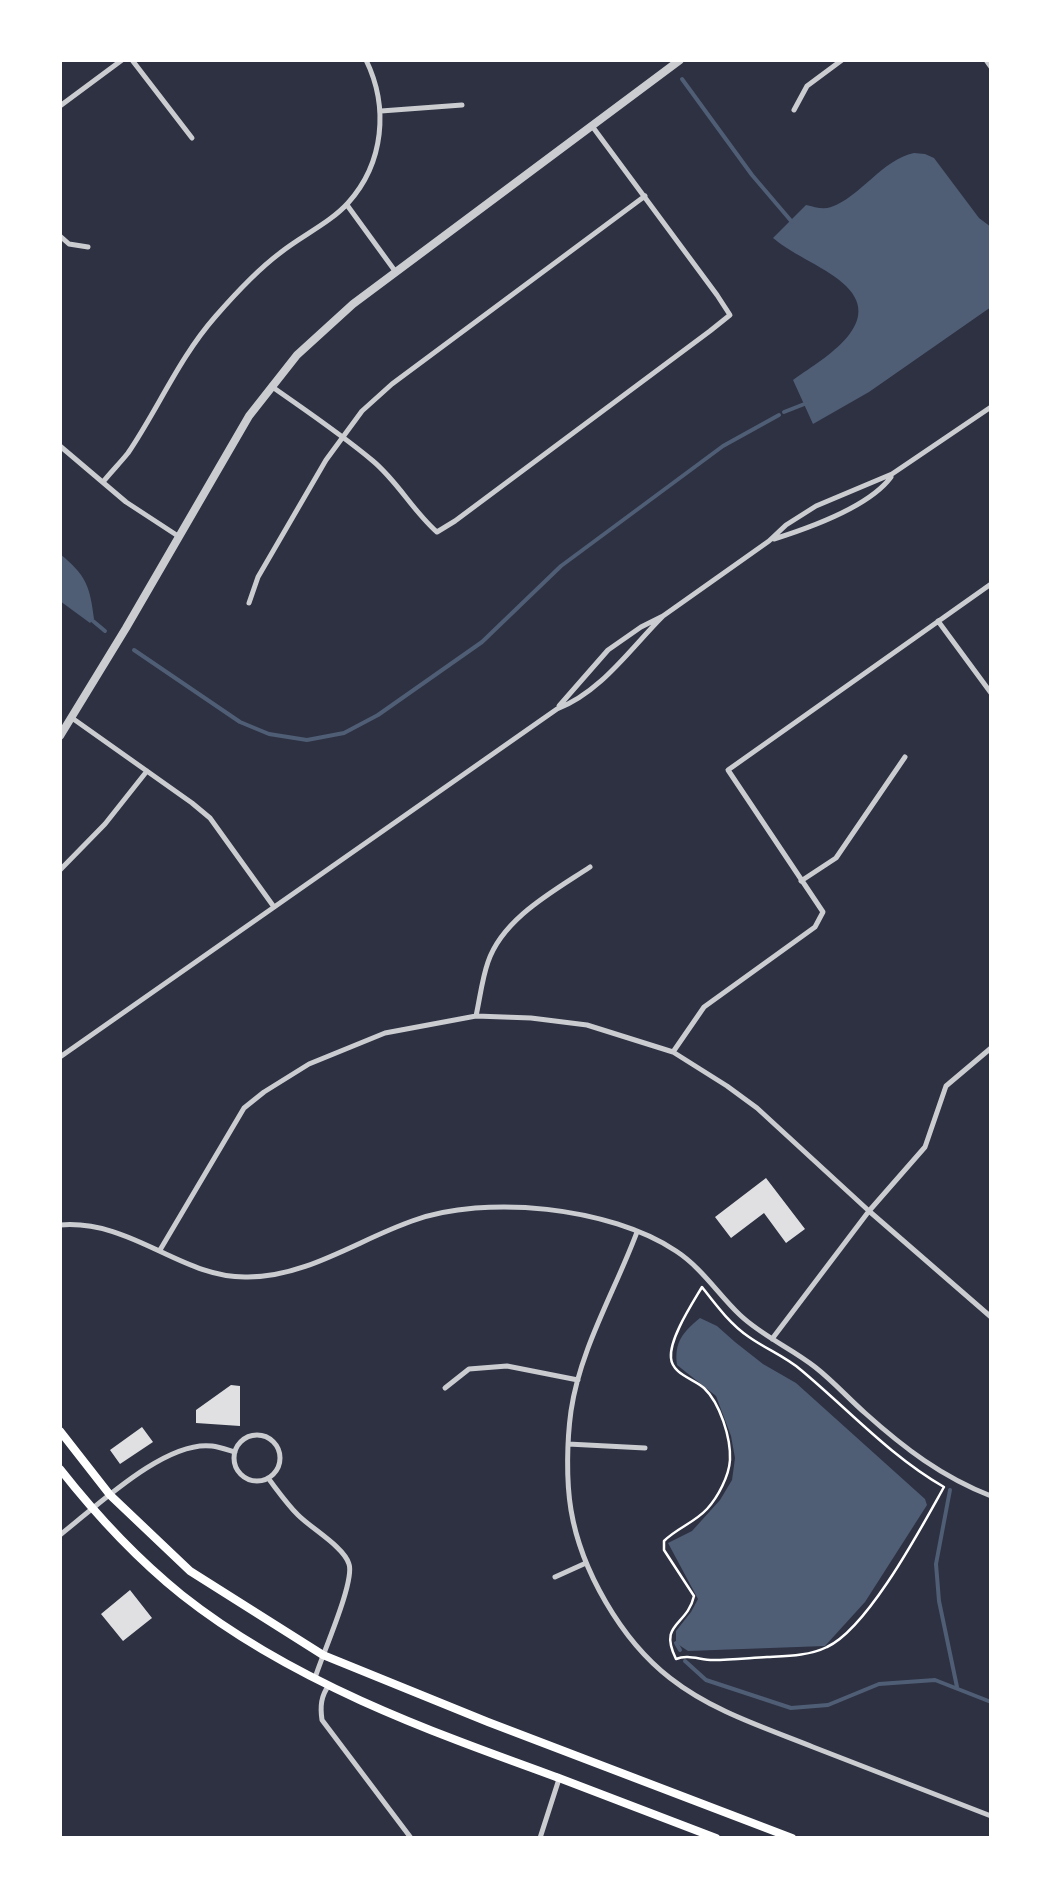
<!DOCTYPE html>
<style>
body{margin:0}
#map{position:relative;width:1051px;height:1898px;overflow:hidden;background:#2d3142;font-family:"IBM Plex Serif",serif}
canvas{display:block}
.frame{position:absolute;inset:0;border:62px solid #fff;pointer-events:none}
</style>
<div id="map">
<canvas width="1051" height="1898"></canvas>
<div class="frame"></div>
</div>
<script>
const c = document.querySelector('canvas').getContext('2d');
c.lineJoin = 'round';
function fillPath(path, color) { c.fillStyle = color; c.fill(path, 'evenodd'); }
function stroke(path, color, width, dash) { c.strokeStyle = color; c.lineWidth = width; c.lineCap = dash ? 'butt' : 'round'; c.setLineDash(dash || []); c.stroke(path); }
const water = new Path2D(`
 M 914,153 L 925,154 L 934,158 L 979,218 L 991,227 L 991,307 L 869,392 L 813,424 L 793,380 C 819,361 886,325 846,286 C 828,268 794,256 773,238 L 806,205 C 815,207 823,210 831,207 C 859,198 883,159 914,153 Z
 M 60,554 C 86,575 90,586 94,619 L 90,623 L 60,601 Z
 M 700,1318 L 717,1326 L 735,1342 L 763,1364 L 796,1383 L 925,1499 L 927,1505 L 865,1602 L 825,1646 L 688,1651 L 676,1643 L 676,1631 L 691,1612 L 698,1599 L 668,1543 L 692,1531 L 720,1500 L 732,1480 L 735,1458 L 731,1436 L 716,1396 L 677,1365 C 674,1342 683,1332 700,1318 Z`);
const stream = new Path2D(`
 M 682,79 L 752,175 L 792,222
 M 784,412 L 807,403
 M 93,621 L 105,631
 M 134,650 L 240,722 L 269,734 L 307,740 L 344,733 L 378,715 L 482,642 L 561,566 L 723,446 L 779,415
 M 950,1490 L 936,1564 L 939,1601 L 957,1687
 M 676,1643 L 680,1650
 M 685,1661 L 706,1680 L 791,1708 L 828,1705 L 879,1684 L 935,1680 L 991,1702`);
const building = new Path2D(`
 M 766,1178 L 805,1229 L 786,1243 L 764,1213 L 731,1238 L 715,1217 Z
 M 231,1385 L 240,1386 L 240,1426 L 196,1423 L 196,1410 Z
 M 142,1427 L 153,1442 L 120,1464 L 110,1450 Z
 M 130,1590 L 152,1618 L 123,1641 L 101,1614 Z`);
const path = new Path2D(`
 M 702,1287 C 716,1305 730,1324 749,1337 C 766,1349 786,1357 801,1370 C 849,1410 890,1456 944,1487 C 921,1528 868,1628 827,1647 C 809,1656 787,1656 767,1657 C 749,1658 731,1660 713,1660 C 700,1660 688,1654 676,1659 C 658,1622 687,1627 694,1596 L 664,1550 L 664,1541 C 677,1528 694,1523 707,1509 C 718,1497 729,1476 730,1460 C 731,1438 720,1403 704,1388 C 694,1379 672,1374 671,1358 C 669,1339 692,1304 702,1287 Z`);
const minor = new Path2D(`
 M 132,60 L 192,138
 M 986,60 L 991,67
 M 60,106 L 122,60
 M 794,110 L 807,86 L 842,60
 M 381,111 L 462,105
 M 347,205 L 395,271
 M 60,236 L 69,244 L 88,247
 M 271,386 C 305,410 341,434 373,461 C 398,482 413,511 437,532 L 455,521 L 710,331 L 730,315 L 717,295 L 592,126
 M 60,446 L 126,502 L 178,536
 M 103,482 C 111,472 120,463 128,453 C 158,409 179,358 215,317 C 235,294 256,271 280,253 C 301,236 330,223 348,203 C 384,163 389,107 366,60
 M 774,539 C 809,528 869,507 891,477
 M 249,603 L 258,577 L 326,460 L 362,411 L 392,384 L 645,196
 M 938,621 L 991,693
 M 559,706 L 608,650 L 641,627 L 663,616 L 769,541 L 786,525 L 816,506 L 892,474 L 991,407
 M 72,718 L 192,803 L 210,818 L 274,907
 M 60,870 L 105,824 L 147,771
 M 801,881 L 836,858 L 905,757
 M 476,1016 C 480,998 482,979 488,962 C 503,918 554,891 590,867
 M 673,1052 L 704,1007 L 815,927 L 823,912 L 728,770 L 991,584
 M 60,1057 L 557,709 C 601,692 630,649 663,616
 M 60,1225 C 132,1219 182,1279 248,1277 C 306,1277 358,1240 412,1221 C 486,1194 610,1207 676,1251 C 702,1268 718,1294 740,1315 C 762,1336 791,1348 815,1367 C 833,1381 848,1398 865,1413 C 904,1448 942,1477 991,1496
 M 637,1232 C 615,1291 580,1349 571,1411 C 567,1440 566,1480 571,1510 C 581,1570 621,1640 670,1678 C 712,1711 763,1727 813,1747 C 872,1770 932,1793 991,1816
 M 160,1250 L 244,1108 L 264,1092 L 309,1064 L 385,1033 L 476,1016 L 531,1018 L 587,1025 L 673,1052 L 727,1086 L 757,1108 L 869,1211 L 991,1317
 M 772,1339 L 869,1211 L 925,1147 L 946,1086 L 991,1048
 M 445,1388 L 469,1369 L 507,1366 L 578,1380
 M234 1458a23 23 0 1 1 46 0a23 23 0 1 1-46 0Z
 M 568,1444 L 645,1448
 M 268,1478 C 278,1491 287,1504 298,1515 C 312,1529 344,1547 349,1564 C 355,1582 322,1655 315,1678
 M 60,1535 C 96,1507 165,1440 212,1446 C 220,1447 228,1450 235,1452
 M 555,1577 L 586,1563
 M 329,1685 C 321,1696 320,1706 322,1720 L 411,1838
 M 540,1838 L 559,1779`);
const tertiary = new Path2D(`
 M 60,736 L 126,628 L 249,416 L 297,355 L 353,304 L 680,60`);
const secondary = new Path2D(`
 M 60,1431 L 110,1495 L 190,1571 L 323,1655 L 488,1722 L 792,1838
 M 60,1469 C 97,1516 136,1558 182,1595 C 292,1682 429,1731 559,1778 C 611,1798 664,1818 716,1838`);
fillPath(water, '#4f5d75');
stroke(stream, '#4f5d75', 4);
fillPath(building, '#e0e0e3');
stroke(path, '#fff', 2.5);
stroke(minor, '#caccd0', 5);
stroke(tertiary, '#caccd0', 8);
stroke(secondary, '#fff', 8);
</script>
